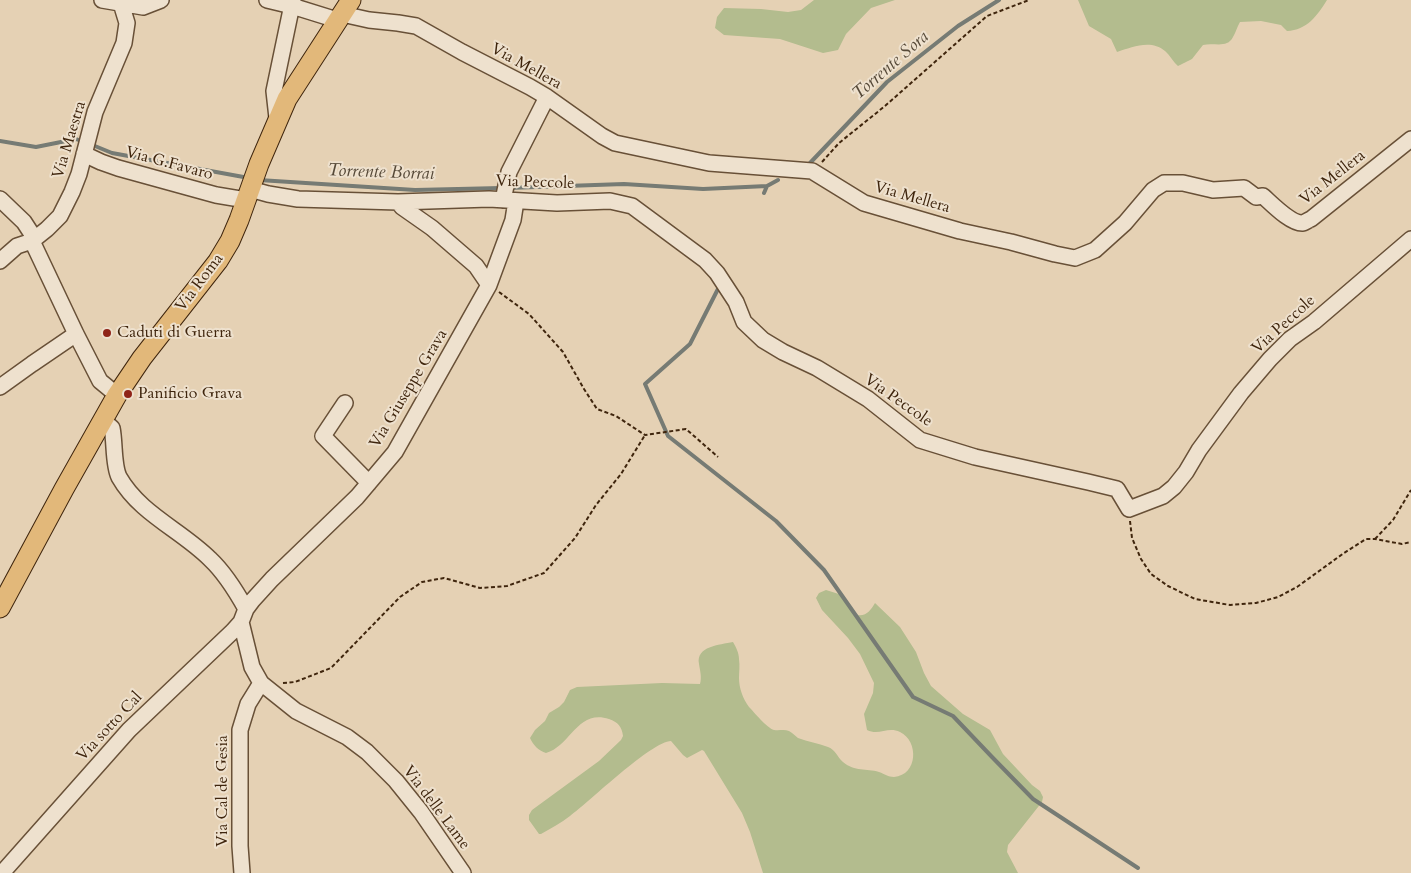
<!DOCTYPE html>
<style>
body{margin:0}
canvas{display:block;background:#e5d1b4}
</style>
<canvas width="1411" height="873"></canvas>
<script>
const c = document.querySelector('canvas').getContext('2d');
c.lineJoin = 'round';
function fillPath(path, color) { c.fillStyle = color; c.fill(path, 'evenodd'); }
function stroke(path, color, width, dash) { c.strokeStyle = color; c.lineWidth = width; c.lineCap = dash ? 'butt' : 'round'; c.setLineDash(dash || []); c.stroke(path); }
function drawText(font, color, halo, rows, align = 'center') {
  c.font = font + ' Cardo,serif'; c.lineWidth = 4; c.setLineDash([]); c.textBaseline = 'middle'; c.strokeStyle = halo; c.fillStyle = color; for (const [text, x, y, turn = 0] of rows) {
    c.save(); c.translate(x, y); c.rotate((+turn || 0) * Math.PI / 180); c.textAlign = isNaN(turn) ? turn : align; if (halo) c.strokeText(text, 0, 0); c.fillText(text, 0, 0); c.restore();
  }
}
const green = new Path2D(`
 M 814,0 L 895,0 L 871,8 L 846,34 L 838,50 L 823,53 L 780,39 L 724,35 L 715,28 L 717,17 L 724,8 L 761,9 L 788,12 L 801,10 Z
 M 1078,0 L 1327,0 C 1317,16 1307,30 1287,31 L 1281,25 L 1261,21 L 1240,22 C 1237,27 1236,32 1233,37 C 1227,49 1214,42 1203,45 L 1192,59 L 1178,66 C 1173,62 1170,55 1165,51 C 1151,39 1132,47 1117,52 L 1111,39 L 1089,26 Z
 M 826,590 L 842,595 L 857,615 C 866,617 871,610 875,603 L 900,627 L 916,652 L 924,673 L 931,686 L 963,714 L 990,730 L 1003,754 L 1032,785 L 1040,791 L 1043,797 L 1042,802 L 1008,845 L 1007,852 L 1018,873 L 763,873 L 750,832 L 742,813 L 704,751 L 702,750 L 687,758 L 683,755 L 671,741 C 652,741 589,802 570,816 C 561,823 551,828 541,834 L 539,834 L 529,820 L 529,815 L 532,810 L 599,761 L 621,740 L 623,736 C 622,727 618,722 609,719 C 577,709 571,746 546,753 C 539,751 533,745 530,738 L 535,730 L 545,721 L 549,713 L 559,707 L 564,702 L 570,690 L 577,687 L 662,683 L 700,684 C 702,677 700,671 699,664 C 696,646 719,645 733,642 C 736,647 739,653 739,659 C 740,666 739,672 739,678 C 739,688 743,699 749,707 C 754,712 767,728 774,730 C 779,731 784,729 789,731 C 793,733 795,736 798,738 C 808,742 818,743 828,747 C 836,750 837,757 843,762 C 855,772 866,768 879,772 C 885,774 888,777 894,777 C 918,775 919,741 900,732 C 888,726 879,736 867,730 L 864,714 L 873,693 L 874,683 L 860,654 L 848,638 L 822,610 L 816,598 L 819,593 Z`);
const stream = new Path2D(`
 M 0,141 L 36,147 L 76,139 L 84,142
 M 90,144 L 112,153 L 249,178
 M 810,163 L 887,82 L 958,26 L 999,0
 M 259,180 L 415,190 L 501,188
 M 508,188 L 624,184 L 703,189 L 767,186
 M 764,193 L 767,186 L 778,180
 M 720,285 L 690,344 L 645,384 L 668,436 L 776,521 L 824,570 L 913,697 L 953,716 L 992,757 L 1033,799 L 1138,868`);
const path = new Path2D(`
 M 822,162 L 839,143 L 885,106 L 987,16 L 1029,0
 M 499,292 L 529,314 L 563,352 L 584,389 L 597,409 L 616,416 L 645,435 L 686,429 L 718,457
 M 1130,521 L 1132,538 L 1141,559 L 1151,574 L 1168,586 L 1195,599 L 1230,605 L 1256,603 L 1278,597 L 1297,587 L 1344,553 L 1366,539 L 1375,539 L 1402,544 L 1411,542
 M 1375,539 L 1393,520 L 1411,490
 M 283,683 L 295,682 L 331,668 L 400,597 L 422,582 L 444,578 L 480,588 L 507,586 L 544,573 L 575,538 L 596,505 L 621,474 L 645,435`);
const minor = new Path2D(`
 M 102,0 L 143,7 L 161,0
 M 267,0 L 292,6 L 337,20
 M 343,12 L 351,16 L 369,20 L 398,23 L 416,26 L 462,52 L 530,87 L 547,97 L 602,136 L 615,143 L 709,163 L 812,171 L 864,203 L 960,231 L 1011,242 L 1055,254 L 1075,258 L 1095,250 L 1125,223 L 1153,190 L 1164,183 L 1183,183 L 1213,190 L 1244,188 L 1256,197 L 1263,196 C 1272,204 1291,224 1303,223 C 1304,223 1310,219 1311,219 L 1411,139
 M 277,118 L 274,91 L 293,0
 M 84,154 L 101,162 L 118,168 L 216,195 L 246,200
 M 250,189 L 268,194 L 298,199 L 398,202 L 489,199 L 557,203 L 610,201 L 632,206 L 705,260 L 717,273 L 736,302 L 744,322 L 763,340 L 783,352 L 817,368 L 868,399 L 920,440 L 975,457 L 1088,482 L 1117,489 L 1129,509 L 1163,496 L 1174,487 L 1186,472 L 1199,450 L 1241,393 L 1270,359 L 1290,339 L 1314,322 L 1411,239
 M 0,199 L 24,222 L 35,239
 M 503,200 L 509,172 L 547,97
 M 398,202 L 402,207 L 432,228 L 476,266 L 489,285
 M 32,241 L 76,334 L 100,381 L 117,395
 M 0,261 L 17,246 L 32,241 L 47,229 L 60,216 L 72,192 L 79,174 L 95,112 L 124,43 L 127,23 L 120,0
 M 0,387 L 32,364 L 76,334
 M 345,403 L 323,436 L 369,483
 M 103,420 L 112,428 C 115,442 113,465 119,477 C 140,514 181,530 210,559 C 225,573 236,591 246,609
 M 241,622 L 252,667 L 261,683 L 296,711 L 347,737 L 367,752 L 396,781 L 421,812 L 463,873
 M 2,873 L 129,730 L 233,631 L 241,622 L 246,609 L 252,601 L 272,579 L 357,497 L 395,452 L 489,285 L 513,220 L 516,201
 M 242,873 L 240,846 L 240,730 L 248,704 L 261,683`);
const major = new Path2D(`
 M 0,608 L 64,489 L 117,395 L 142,358 L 218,261 L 230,241 L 239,220 L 259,164 L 287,99 L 351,0`);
const markers = [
 [107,333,5,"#8f2418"],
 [128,394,5,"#8f2418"]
];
const streetNames = [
 ["Via Mellera",526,67,29],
 ["Via Maestra",70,140,-73],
 ["Via G.Favaro",169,164,15],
 ["Via Mellera",1333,178,-38],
 ["Via Peccole",535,183,2],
 ["Via Mellera",912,198,16],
 ["Via Roma",200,283,-53],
 ["Via Peccole",1284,325,-42],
 ["Via Giuseppe Grava",409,389,-59],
 ["Via Peccole",898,401,35],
 ["Via sotto Cal",110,727,-47],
 ["Via Cal de Gesia",223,791,-90],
 ["Via delle Lame",436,808,53]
];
const poiNames = [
 ["Caduti di Guerra",117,333],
 ["Panificio Grava",138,394]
];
const waterNames = [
 ["Torrente Sora",891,66,-41],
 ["Torrente Borrai",381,173,2]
];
fillPath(green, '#b3bc8e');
stroke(stream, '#767b74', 4);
stroke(minor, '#685037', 18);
stroke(major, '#3f250d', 21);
stroke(path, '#3f250d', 2, [4, 2.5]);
stroke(minor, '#eee1ce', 15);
stroke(major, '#e2b87a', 19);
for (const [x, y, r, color] of markers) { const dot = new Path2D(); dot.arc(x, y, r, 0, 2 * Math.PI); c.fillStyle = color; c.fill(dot); stroke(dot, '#eee1ce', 2); }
drawText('16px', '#3f250d', '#eee1ce', streetNames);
drawText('16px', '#3f250d', '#eee1ce', poiNames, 'left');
drawText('italic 18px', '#564938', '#eee1ce', waterNames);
</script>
